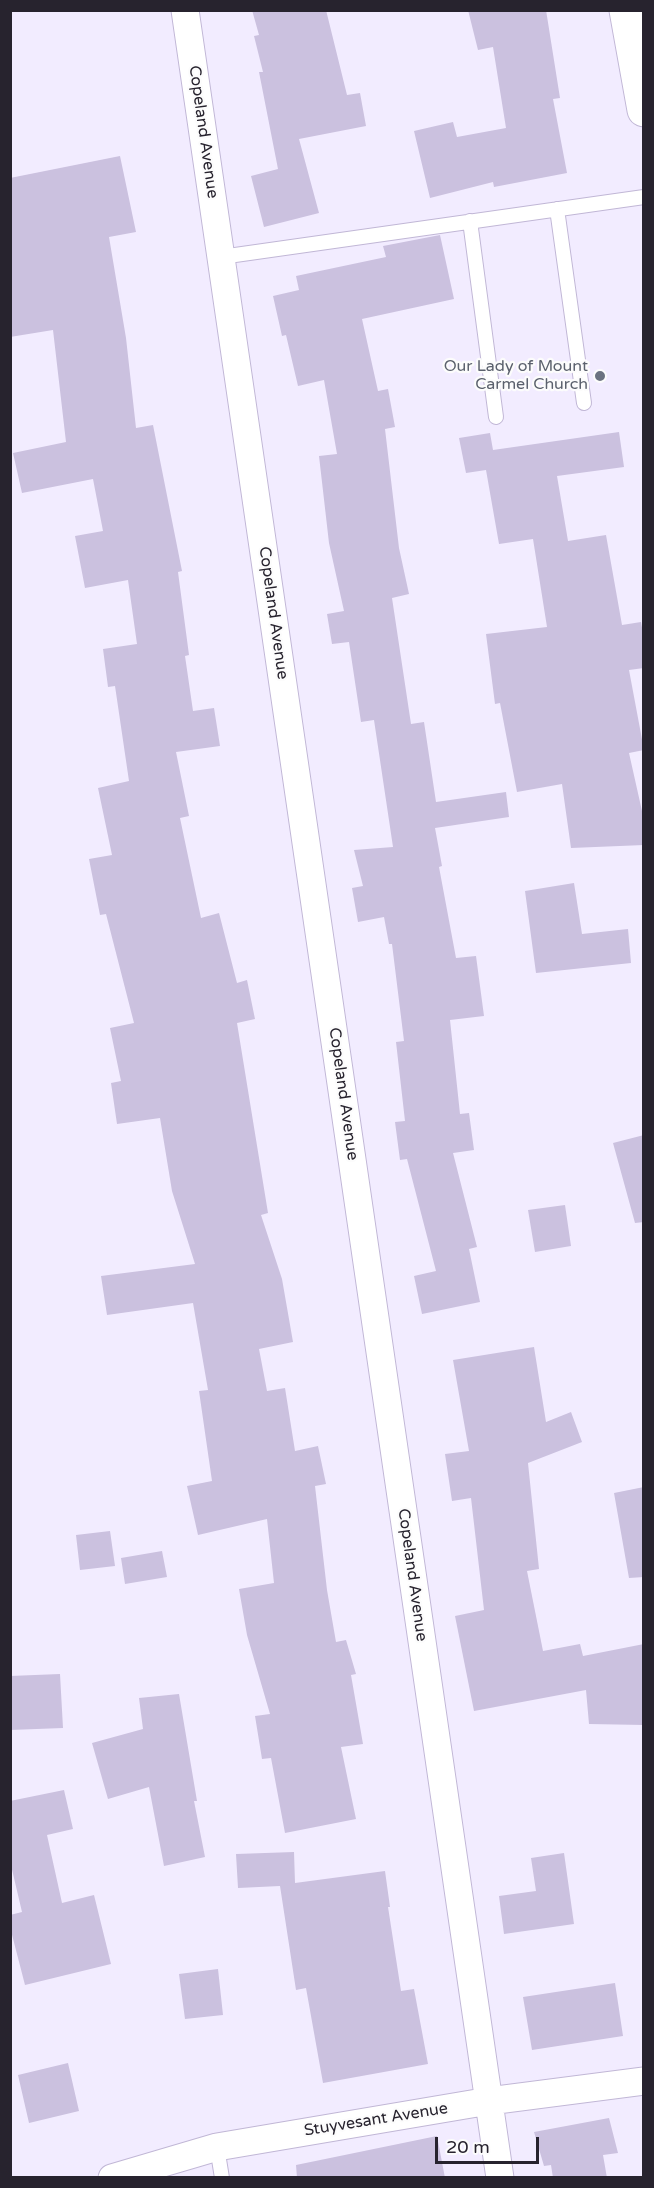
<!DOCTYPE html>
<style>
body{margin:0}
#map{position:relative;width:654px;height:2188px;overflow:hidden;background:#f2ecff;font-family:"Varela Round",sans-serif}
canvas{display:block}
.frame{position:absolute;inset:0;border:12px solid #27232e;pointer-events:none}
.scale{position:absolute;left:435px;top:2137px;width:104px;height:27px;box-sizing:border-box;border:3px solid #27232e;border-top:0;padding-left:8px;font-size:18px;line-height:21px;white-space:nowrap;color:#27232e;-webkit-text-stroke:4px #fcfcfc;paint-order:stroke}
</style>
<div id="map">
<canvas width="654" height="2188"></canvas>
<div class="frame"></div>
<div class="scale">20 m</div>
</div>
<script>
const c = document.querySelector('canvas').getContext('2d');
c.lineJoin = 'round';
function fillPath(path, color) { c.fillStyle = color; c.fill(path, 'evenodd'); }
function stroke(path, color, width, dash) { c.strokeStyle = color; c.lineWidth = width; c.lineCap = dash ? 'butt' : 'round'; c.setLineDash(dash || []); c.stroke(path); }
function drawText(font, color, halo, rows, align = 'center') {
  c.font = font + ' "Varela Round",sans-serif'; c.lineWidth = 4.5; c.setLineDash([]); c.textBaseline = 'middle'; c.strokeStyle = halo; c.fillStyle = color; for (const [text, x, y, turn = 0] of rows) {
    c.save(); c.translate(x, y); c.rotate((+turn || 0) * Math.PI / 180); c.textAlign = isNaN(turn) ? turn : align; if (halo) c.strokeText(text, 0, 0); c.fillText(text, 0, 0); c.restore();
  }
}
const building = new Path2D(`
 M 252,10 L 326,10 L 347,95 L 360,93 L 366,126 L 299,139 L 319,213 L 264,227 L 251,176 L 278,169 L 259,72 L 263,72 L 254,36 L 259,35 Z
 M 468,10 L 546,10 L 560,98 L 553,99 L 567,173 L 494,187 L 493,182 L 430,198 L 414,131 L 453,122 L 457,137 L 506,128 L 493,47 L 478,50 Z
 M 120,156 L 136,232 L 109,237 L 126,338 L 136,428 L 153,425 L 182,571 L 178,572 L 189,655 L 185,656 L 193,711 L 214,708 L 220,746 L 176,752 L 189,816 L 180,818 L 201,918 L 219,913 L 237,983 L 247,980 L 255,1019 L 237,1023 L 268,1213 L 261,1215 L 282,1279 L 293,1342 L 259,1349 L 267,1391 L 285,1388 L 295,1451 L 318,1446 L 326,1484 L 315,1486 L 327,1590 L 336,1642 L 346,1640 L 356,1674 L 351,1675 L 363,1744 L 341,1747 L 356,1819 L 285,1833 L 271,1758 L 262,1759 L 255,1716 L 270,1714 L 247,1635 L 239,1589 L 274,1583 L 267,1519 L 198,1535 L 187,1486 L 212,1481 L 199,1391 L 208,1390 L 193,1303 L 107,1315 L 101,1276 L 195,1264 L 172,1191 L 160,1118 L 117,1124 L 111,1083 L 121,1081 L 110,1028 L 134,1023 L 106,914 L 100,915 L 89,859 L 112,855 L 98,788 L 129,781 L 115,686 L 108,687 L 103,649 L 137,644 L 128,580 L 85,588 L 75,536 L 103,531 L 93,479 L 22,493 L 13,453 L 66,442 L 53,330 L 10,337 L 10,178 Z
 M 440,235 L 454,299 L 362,319 L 378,391 L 388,389 L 395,427 L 385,429 L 399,548 L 409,594 L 392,598 L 411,724 L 424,722 L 436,802 L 506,792 L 509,817 L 435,828 L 442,866 L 439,867 L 456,958 L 476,956 L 484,1016 L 450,1020 L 460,1114 L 469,1113 L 474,1150 L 453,1153 L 477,1247 L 469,1249 L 480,1302 L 422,1314 L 414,1276 L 436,1271 L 407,1159 L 400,1160 L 395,1122 L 405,1121 L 396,1042 L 404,1041 L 392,944 L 389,944 L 384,917 L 358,922 L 352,888 L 363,886 L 354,850 L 393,847 L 374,720 L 361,722 L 349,642 L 332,644 L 327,614 L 344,611 L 329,543 L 319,456 L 337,454 L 324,380 L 298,386 L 286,335 L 282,336 L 273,296 L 299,290 L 296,276 L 386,257 L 383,246 Z
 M 619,432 L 624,467 L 557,476 L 568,541 L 606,535 L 622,625 L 641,622 L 644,639 L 644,668 L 629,670 L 644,750 L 629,753 L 644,820 L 644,845 L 571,848 L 562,784 L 517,792 L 500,703 L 495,704 L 486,634 L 547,627 L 533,539 L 499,544 L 486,470 L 466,473 L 459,438 L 490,433 L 493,450 Z
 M 574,883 L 582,934 L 628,929 L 631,963 L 536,973 L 525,891 Z
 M 644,1135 L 644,1222 L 635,1223 L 613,1143 Z
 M 565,1205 L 571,1246 L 535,1252 L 528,1210 Z
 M 534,1347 L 546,1422 L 571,1412 L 582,1442 L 528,1463 L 539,1569 L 527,1571 L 543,1651 L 580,1644 L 583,1656 L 644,1644 L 644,1725 L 589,1724 L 586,1690 L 474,1711 L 455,1616 L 484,1610 L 471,1498 L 452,1501 L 445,1454 L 469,1451 L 453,1360 Z
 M 644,1487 L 644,1577 L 629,1578 L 614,1493 Z
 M 110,1531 L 115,1566 L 80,1570 L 76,1535 Z
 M 162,1551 L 167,1577 L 125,1584 L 121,1558 Z
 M 60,1674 L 63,1728 L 10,1730 L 10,1676 Z
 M 179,1694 L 197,1801 L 194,1801 L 205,1857 L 164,1866 L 149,1787 L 108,1799 L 92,1743 L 143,1729 L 139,1698 Z
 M 64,1790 L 73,1829 L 47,1835 L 62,1903 L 94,1895 L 111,1964 L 25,1985 L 10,1927 L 10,1915 L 22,1912 L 10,1861 L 10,1801 Z
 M 294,1852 L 295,1883 L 385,1871 L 390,1907 L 388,1907 L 401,1991 L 414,1989 L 428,2064 L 323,2083 L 306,1988 L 296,1990 L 280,1886 L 238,1888 L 236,1854 Z
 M 564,1853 L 574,1924 L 504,1934 L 499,1896 L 536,1891 L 531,1858 Z
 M 218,1969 L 223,2015 L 185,2019 L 179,1974 Z
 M 615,1983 L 623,2036 L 532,2050 L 523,1997 Z
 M 68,2063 L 79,2111 L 29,2123 L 18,2075 Z
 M 609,2118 L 618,2153 L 603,2155 L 607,2178 L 553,2178 L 551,2165 L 544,2166 L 534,2132 Z
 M 437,2136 L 445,2178 L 297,2178 L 296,2165 Z`);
const service = new Path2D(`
 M 557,209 L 584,403
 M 470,221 L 496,417
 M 221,257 L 644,197
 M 217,2147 L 222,2178`);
const minor = new Path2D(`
 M 185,10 L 500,2178
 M 112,2178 L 217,2147 L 489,2101 L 644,2081`);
const secondary = new Path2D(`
 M 626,10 L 644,110`);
const markers = [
 [600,376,6,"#6b7280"]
];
const streetNames = [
 ["Copeland Avenue",203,132,82],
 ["Copeland Avenue",273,613,82],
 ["Copeland Avenue",343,1094,82],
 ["Copeland Avenue",412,1575,82],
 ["Stuyvesant Avenue",376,2120,-9]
];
const worshipNames = [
 ["Our Lady of Mount",588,367],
 ["Carmel Church",588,385]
];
fillPath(building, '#cbc1df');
stroke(service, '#c1b7d6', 16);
stroke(minor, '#c1b7d6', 29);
stroke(secondary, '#c1b7d6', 35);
stroke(service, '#fff', 14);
stroke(minor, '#fff', 27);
stroke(secondary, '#fff', 33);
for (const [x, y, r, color] of markers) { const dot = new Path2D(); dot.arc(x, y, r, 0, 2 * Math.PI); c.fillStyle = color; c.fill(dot); stroke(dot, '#fcfcfc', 2); }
drawText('16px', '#27232e', '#fcfcfc', streetNames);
drawText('16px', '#5b616d', '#fcfcfc', worshipNames, 'right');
</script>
